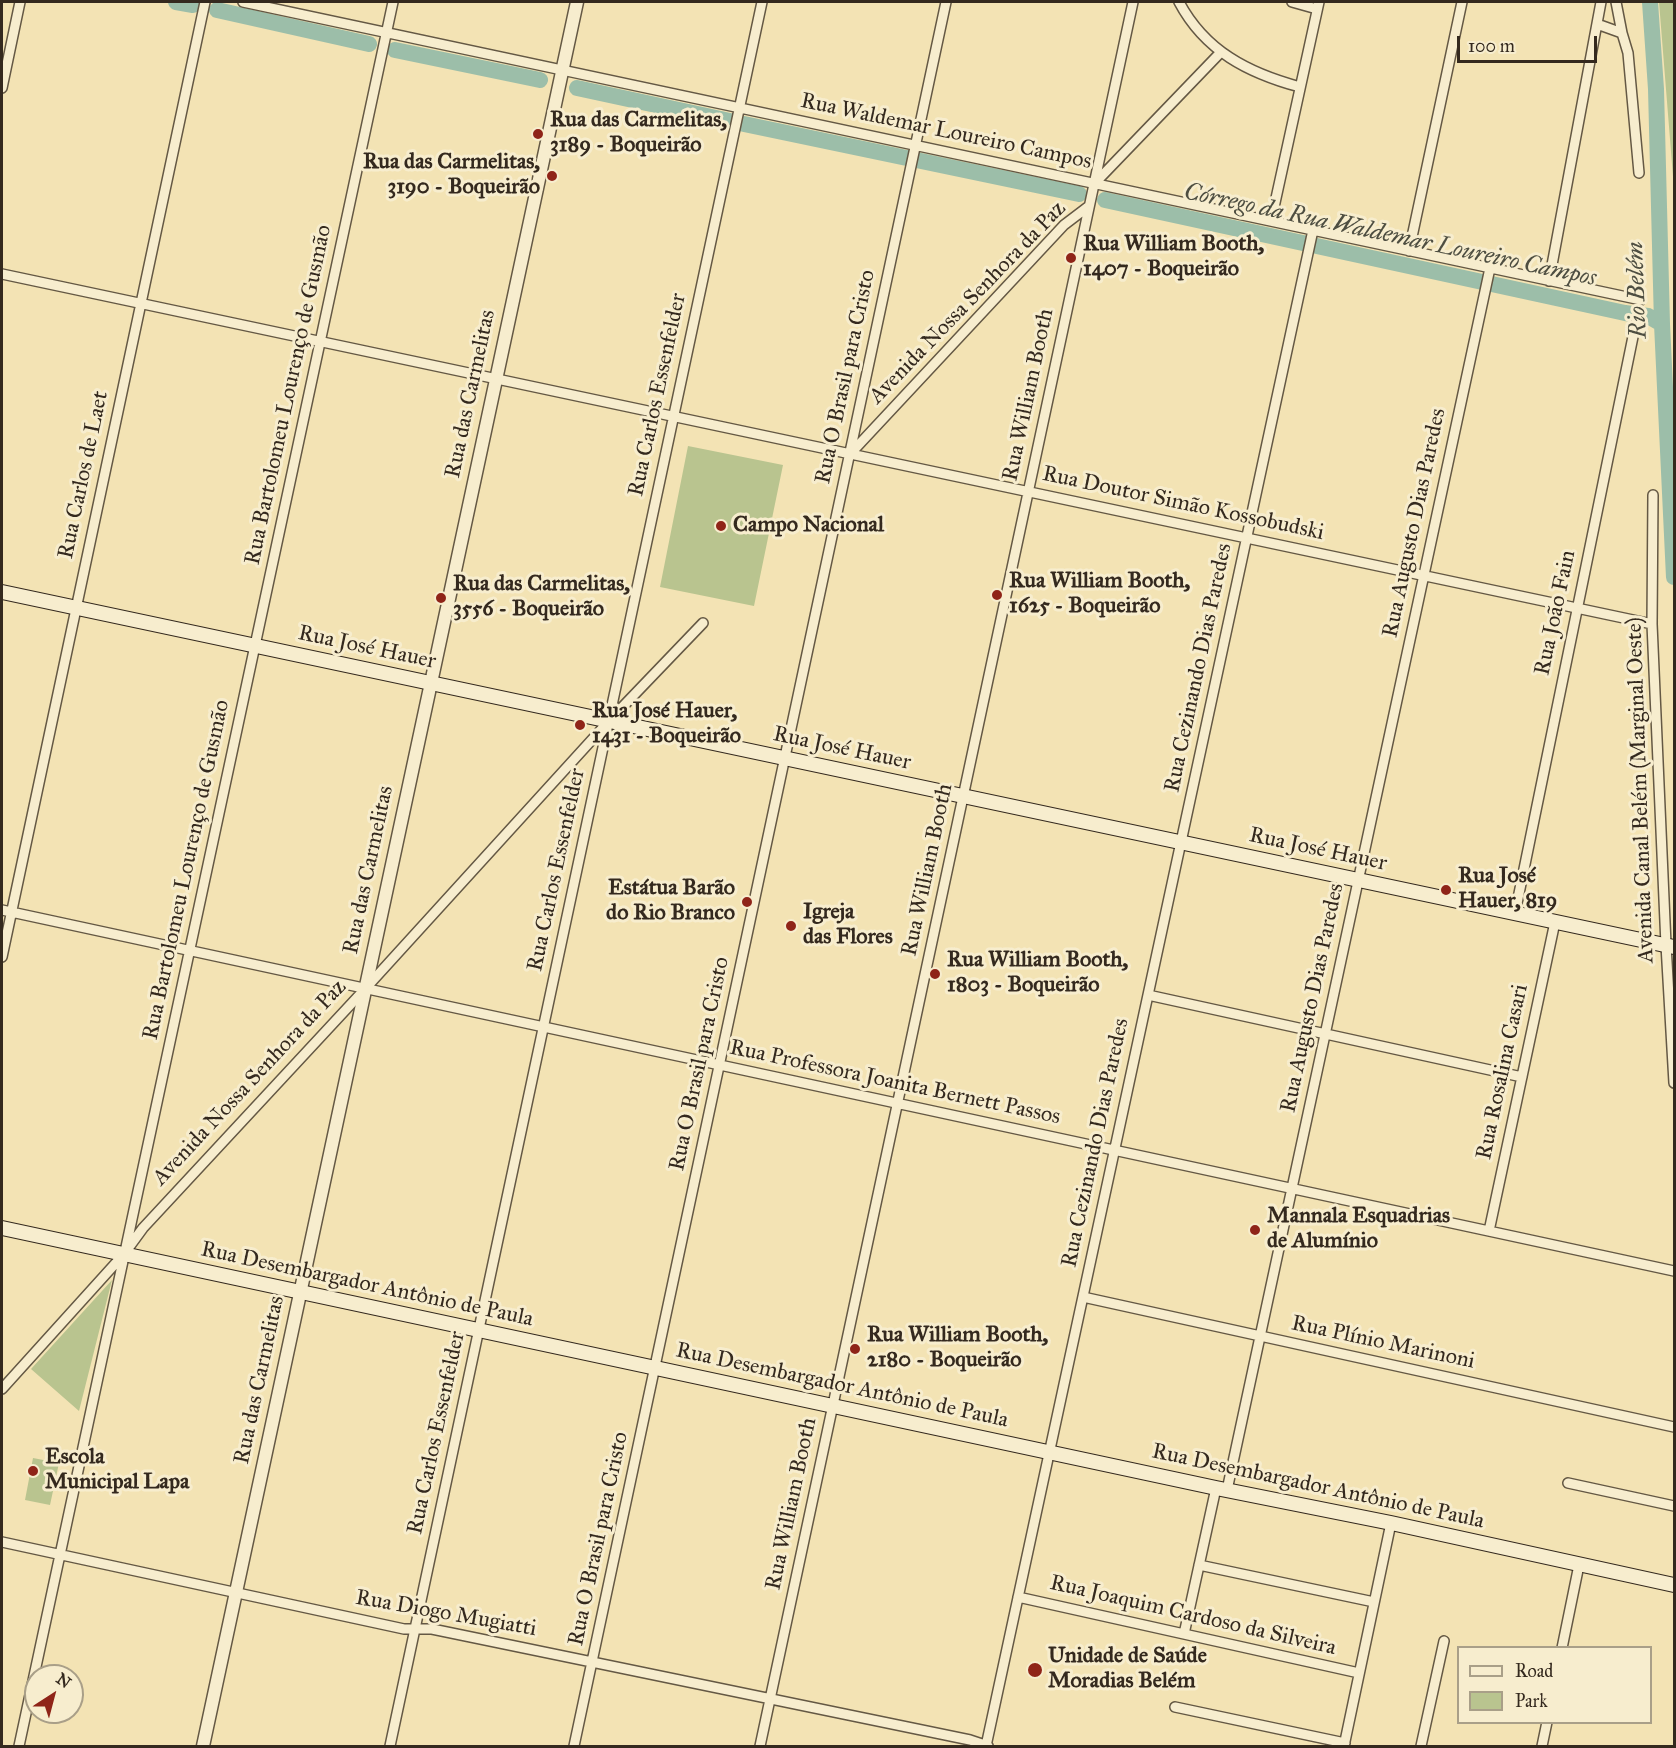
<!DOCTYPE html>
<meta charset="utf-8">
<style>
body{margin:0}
#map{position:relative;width:1676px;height:1748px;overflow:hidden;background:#f3e3b4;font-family:"IM FELL Great Primer",serif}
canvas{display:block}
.frame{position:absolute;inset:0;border:3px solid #34291e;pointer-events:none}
.legend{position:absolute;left:1457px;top:1646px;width:195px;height:78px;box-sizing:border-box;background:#f7edce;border:2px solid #a99f88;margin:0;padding:8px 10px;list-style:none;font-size:18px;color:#34291e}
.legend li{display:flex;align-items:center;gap:12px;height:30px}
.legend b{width:30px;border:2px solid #a99f88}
.north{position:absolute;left:24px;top:1664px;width:60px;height:60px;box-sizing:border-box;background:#f7edce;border:2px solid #a99f88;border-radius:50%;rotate:36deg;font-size:16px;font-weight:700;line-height:24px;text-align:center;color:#34291e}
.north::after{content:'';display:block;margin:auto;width:21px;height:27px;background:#8f2418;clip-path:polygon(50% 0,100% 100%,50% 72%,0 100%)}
.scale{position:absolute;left:1457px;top:36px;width:140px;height:27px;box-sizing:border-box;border:3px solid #34291e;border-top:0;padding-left:8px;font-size:18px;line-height:21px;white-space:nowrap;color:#34291e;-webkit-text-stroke:4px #f7edce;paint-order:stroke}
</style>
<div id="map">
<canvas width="1676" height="1748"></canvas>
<div class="frame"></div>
<ul class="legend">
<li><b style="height:8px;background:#f7edce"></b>Road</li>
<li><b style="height:16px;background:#b9c48f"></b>Park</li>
</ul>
<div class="north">N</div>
<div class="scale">100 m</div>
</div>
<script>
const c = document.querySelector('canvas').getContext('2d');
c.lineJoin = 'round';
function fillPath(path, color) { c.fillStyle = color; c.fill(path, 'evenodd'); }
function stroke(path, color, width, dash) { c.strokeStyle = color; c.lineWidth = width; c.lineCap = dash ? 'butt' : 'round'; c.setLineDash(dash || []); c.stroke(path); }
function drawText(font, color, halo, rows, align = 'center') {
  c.font = font + ' "IM FELL Great Primer",serif'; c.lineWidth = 6; c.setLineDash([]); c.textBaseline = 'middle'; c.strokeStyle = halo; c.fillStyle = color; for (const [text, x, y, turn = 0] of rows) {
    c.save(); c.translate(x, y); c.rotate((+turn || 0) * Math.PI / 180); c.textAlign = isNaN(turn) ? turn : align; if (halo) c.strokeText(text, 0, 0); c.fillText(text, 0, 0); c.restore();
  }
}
const green = new Path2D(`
 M 1659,2 L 1674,2 L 1674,189 Z
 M 688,446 L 783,465 L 754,606 L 660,587 Z
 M 112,1280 L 79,1411 L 31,1369 Z
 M 33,1458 L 59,1463 L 50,1505 L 25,1500 Z`);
const stream = new Path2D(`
 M 1673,543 L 1674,541`);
const river = new Path2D(`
 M 176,2 L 193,5
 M 1650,2 L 1656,89 L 1662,324 L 1674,577
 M 217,10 L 369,44
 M 395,50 L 540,80
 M 577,88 L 730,121
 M 744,124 L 1079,194
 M 1105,200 L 1625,313 L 1648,316 L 1662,324`);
const minor = new Path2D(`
 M 243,2 L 1641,300
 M 1179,2 C 1205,51 1248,73 1300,87
 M 1292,2 L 1317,9
 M 1616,2 L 1622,33 L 1628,53 L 1639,173
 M 1597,24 L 1622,33
 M 2,88 L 20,2
 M 1094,184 L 1221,52
 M 1271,221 L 1319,2
 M 1409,251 L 1462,2
 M 2,274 L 1652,624
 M 1549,281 L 1601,2
 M 852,452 L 1064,225 L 1089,206
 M 1653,495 L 1652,624 L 1666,945 L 1674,1083
 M 2,910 L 1674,1271
 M 1515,913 L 1636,322
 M 2,957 L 205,2
 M 1148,995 L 1522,1077
 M 1489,1231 L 1555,922
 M 1083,1297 L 1674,1427
 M 2,1389 L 124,1254 L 143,1228 L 365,989 L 609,721 L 703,623
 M 1568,1483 L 1674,1506
 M 1227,1490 L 1490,268
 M 2,1542 L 404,1629 L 432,1629 L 970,1740 L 988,1746
 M 1199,1565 L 1374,1602
 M 1018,1597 L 1359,1673
 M 1184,1634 L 1216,1488
 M 1562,1648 L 1579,1565
 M 1175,1707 L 1345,1743
 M 19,1746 L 393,2
 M 390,1746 L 762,2
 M 574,1746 L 946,2
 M 760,1746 L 1133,2
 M 986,1746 L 1313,230
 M 1344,1746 L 1391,1523
 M 1421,1746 L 1444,1641
 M 1542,1746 L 1547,1722`);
const tertiary = new Path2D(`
 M 203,1746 L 577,2`);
const secondary = new Path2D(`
 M 2,592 L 1674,947
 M 2,1228 L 1216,1488 L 1391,1523 L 1674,1585`);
const markers = [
 [538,134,6,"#8f2418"],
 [552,176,6,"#8f2418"],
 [1071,258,6,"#8f2418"],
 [721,526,6,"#8f2418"],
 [997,595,6,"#8f2418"],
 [441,598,6,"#8f2418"],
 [580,725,6,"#8f2418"],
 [1446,890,6,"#8f2418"],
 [747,902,6,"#8f2418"],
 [791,926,6,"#8f2418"],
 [935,974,6,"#8f2418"],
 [1255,1230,6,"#8f2418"],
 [855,1349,6,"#8f2418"],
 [33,1471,6,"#8f2418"],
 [1035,1670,8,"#8f2418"]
];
const poiNames = [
 ["Rua das Carmelitas,",550,121],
 ["3189 - Boqueirão",550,146],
 ["Rua das Carmelitas,",540,163,"right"],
 ["3190 - Boqueirão",540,188,"right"],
 ["Rua William Booth,",1083,245],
 ["1407 - Boqueirão",1083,270],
 ["Campo Nacional",733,526],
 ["Rua William Booth,",1009,582],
 ["1625 - Boqueirão",1009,607],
 ["Rua das Carmelitas,",453,585],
 ["3556 - Boqueirão",453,610],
 ["Rua José Hauer,",592,712],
 ["1431 - Boqueirão",592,737],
 ["Rua José",1458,877],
 ["Hauer, 819",1458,902],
 ["Estátua Barão",735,889,"right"],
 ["do Rio Branco",735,914,"right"],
 ["Igreja",803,913],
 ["das Flores",803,938],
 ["Rua William Booth,",947,961],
 ["1803 - Boqueirão",947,986],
 ["Mannala Esquadrias",1267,1217],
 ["de Alumínio",1267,1242],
 ["Rua William Booth,",867,1336],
 ["2180 - Boqueirão",867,1361],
 ["Escola",45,1458],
 ["Municipal Lapa",45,1483],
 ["Unidade de Saúde",1048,1657],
 ["Moradias Belém",1048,1682]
];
const streetNames = [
 ["Rua Waldemar Loureiro Campos",946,132,12],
 ["Avenida Nossa Senhora da Paz",968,303,-46],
 ["Rua O Brasil para Cristo",846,377,-78],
 ["Rua das Carmelitas",471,394,-78],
 ["Rua Bartolomeu Lourenço de Gusmão",289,395,-78],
 ["Rua Carlos Essenfelder",658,395,-78],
 ["Rua William Booth",1029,395,-78],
 ["Rua Carlos de Laet",84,475,-78],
 ["Rua Doutor Simão Kossobudski",1183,504,12],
 ["Rua Augusto Dias Paredes",1415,523,-78],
 ["Rua João Fain",1556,613,-78],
 ["Rua José Hauer",367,648,12],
 ["Rua Cezinando Dias Paredes",1199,668,-78],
 ["Rua José Hauer",842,749,12],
 ["Avenida Canal Belém (Marginal Oeste)",1641,790,-92],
 ["Rua José Hauer",1318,850,12],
 ["Rua Bartolomeu Lourenço de Gusmão",187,870,-78],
 ["Rua das Carmelitas",369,870,-78],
 ["Rua Carlos Essenfelder",557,870,-78],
 ["Rua William Booth",928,870,-78],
 ["Rua Augusto Dias Paredes",1313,998,-78],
 ["Rua O Brasil para Cristo",700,1064,-78],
 ["Rua Rosalina Casari",1503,1072,-78],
 ["Avenida Nossa Senhora da Paz",250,1083,-47],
 ["Rua Professora Joanita Bernett Passos",895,1083,12],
 ["Rua Cezinando Dias Paredes",1096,1143,-78],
 ["Rua Desembargador Antônio de Paula",367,1285,12],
 ["Rua Plínio Marinoni",1383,1343,12],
 ["Rua das Carmelitas",260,1380,-78],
 ["Rua Desembargador Antônio de Paula",842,1386,12],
 ["Rua Carlos Essenfelder",437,1433,-78],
 ["Rua Desembargador Antônio de Paula",1318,1487,12],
 ["Rua William Booth",792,1504,-78],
 ["Rua O Brasil para Cristo",599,1539,-78],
 ["Rua Diogo Mugiatti",446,1614,10],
 ["Rua Joaquim Cardoso da Silveira",1193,1616,13]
];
const waterNames = [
 ["Córrego da Rua Waldemar Loureiro Campos",1390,236,12],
 ["Rio Belém",1638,290,-92]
];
fillPath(green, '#b9c48f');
stroke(stream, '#728271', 3);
stroke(river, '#9cbea9', 16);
stroke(minor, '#645844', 12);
stroke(tertiary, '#645844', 15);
stroke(secondary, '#34291e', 16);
stroke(minor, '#f7edce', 9);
stroke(tertiary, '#f7edce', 12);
stroke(secondary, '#f7edce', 14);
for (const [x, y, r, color] of markers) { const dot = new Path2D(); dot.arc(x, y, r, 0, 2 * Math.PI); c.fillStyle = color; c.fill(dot); stroke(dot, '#f7edce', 2); }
drawText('bold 22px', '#34291e', '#f7edce', poiNames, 'left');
drawText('22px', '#34291e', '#f7edce', streetNames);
drawText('italic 24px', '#4e4e41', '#f7edce', waterNames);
</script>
